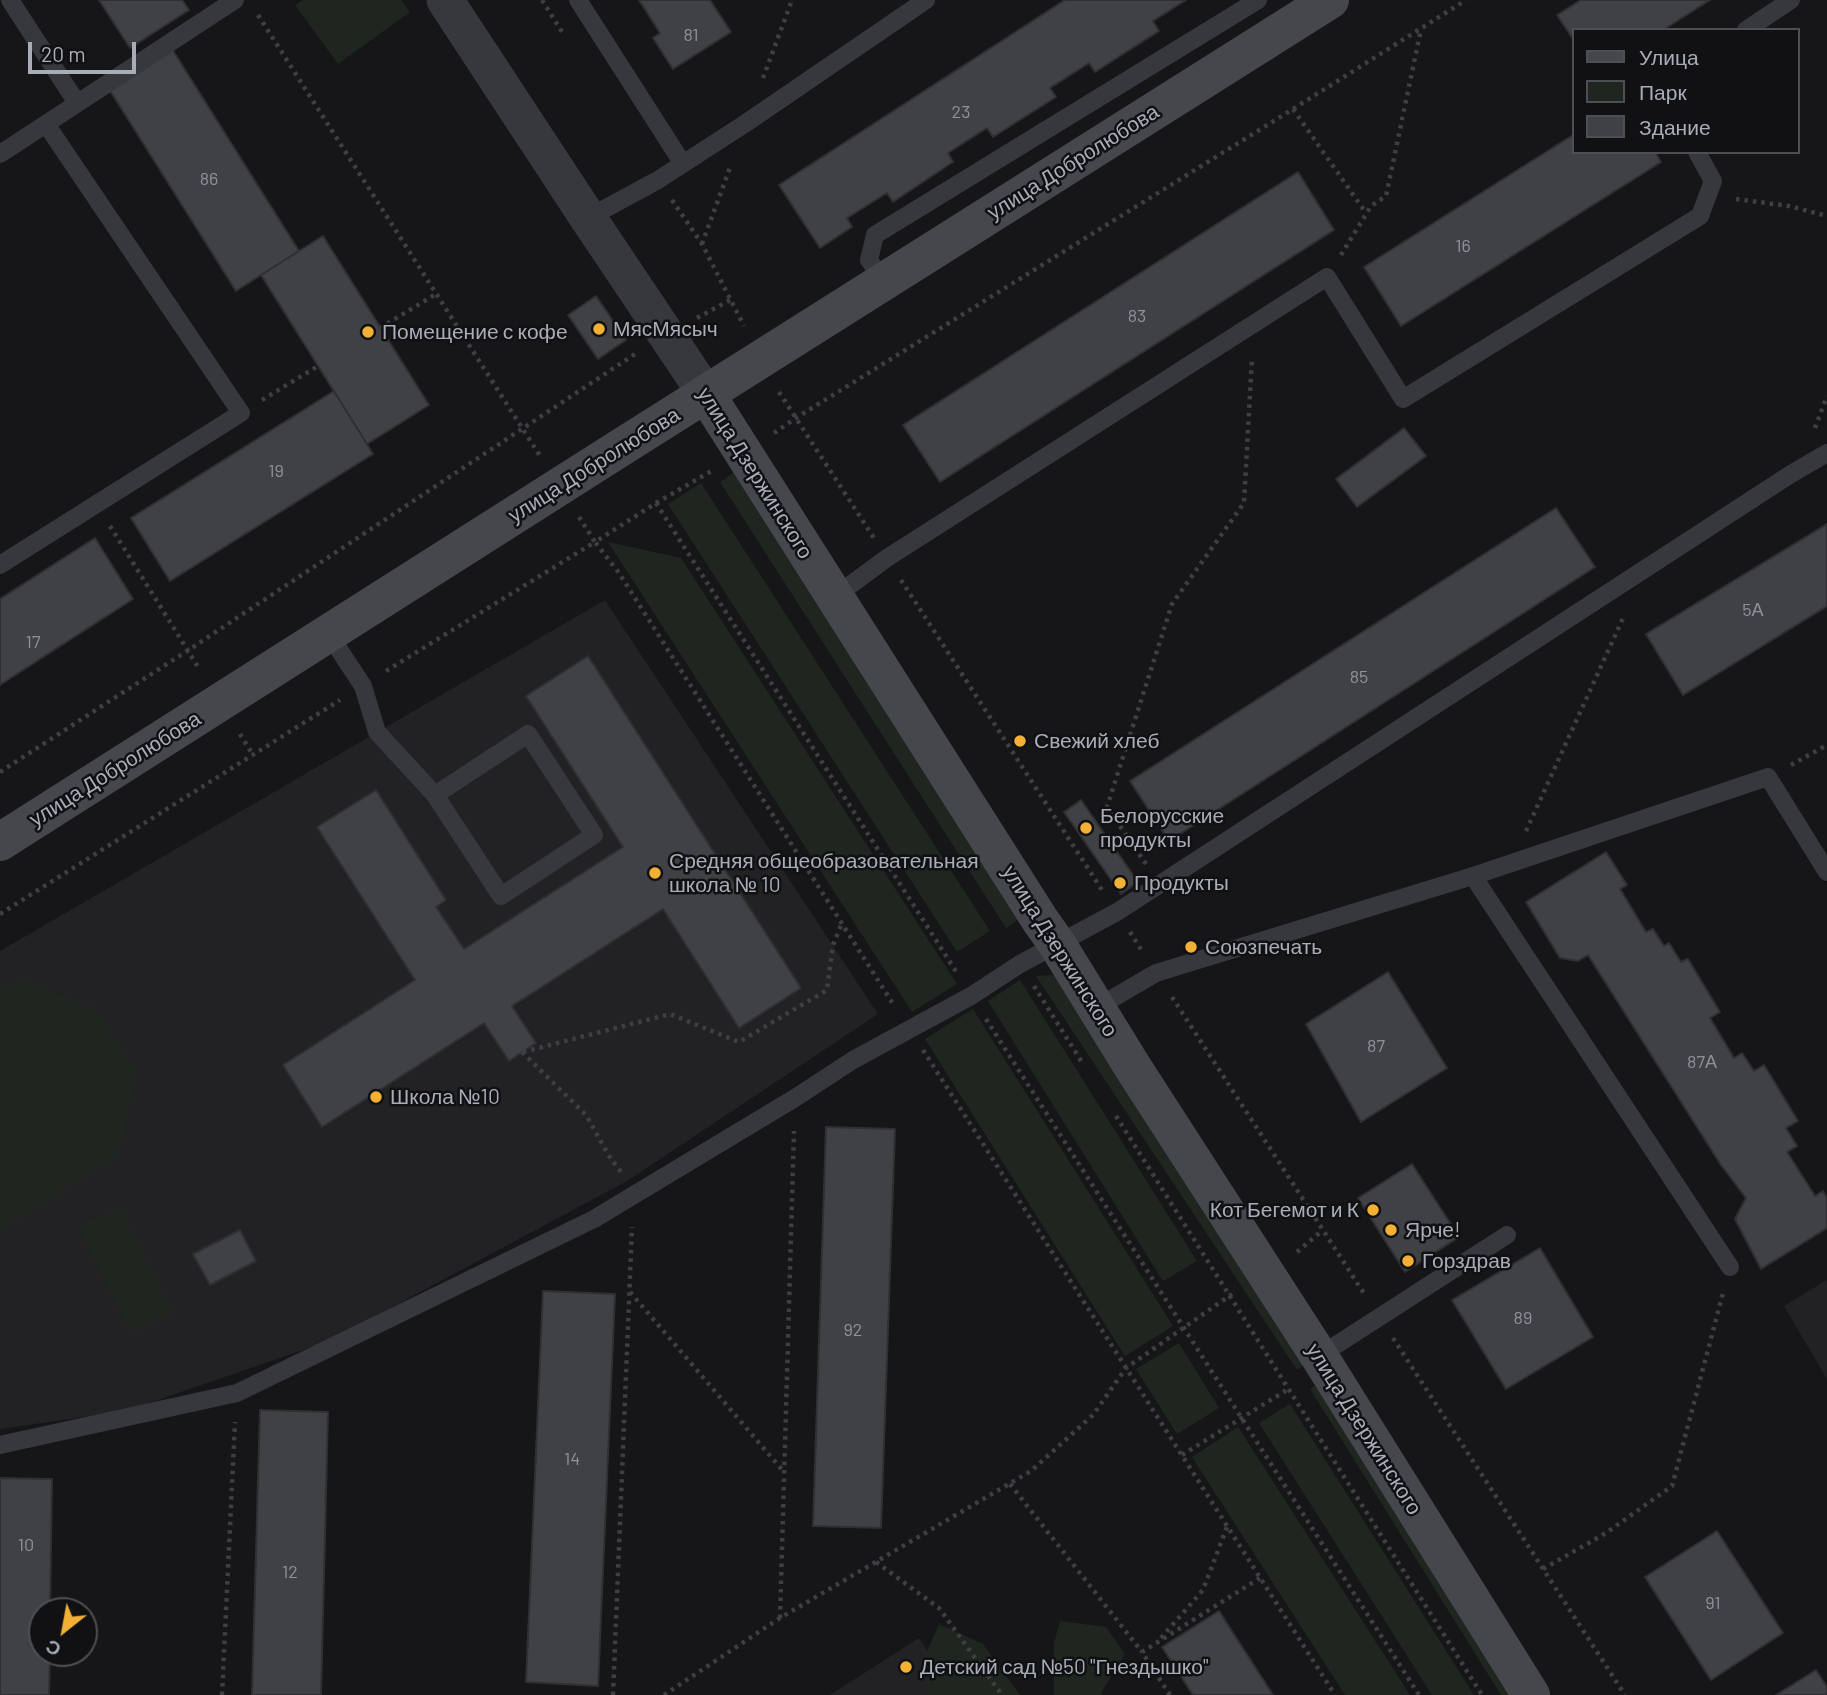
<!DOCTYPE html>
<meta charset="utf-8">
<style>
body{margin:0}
#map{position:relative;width:1827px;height:1695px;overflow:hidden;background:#161618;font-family:Barlow,sans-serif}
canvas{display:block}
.legend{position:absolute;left:1572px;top:28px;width:228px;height:126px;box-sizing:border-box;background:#111113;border:2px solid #4d4f55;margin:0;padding:9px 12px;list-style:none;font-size:21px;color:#a8adb8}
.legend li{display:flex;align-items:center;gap:14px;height:35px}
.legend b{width:35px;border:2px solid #4d4f55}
.north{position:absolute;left:28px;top:1597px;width:70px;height:70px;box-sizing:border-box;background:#111113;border:2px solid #4d4f55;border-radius:50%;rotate:211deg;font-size:19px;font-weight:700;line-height:28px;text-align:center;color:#a8adb8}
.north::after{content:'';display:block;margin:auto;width:24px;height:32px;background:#f2b134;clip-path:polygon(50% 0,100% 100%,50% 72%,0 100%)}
.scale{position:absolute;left:28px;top:42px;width:108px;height:32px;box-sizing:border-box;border:4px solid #a8adb8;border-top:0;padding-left:9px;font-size:21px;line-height:24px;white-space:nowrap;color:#a8adb8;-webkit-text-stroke:5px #111113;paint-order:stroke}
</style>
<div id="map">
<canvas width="1827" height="1695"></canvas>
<ul class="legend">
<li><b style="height:9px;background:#45474d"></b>Улица</li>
<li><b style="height:19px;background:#1e261f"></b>Парк</li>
<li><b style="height:19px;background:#404145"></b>Здание</li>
</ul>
<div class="north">С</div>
<div class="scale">20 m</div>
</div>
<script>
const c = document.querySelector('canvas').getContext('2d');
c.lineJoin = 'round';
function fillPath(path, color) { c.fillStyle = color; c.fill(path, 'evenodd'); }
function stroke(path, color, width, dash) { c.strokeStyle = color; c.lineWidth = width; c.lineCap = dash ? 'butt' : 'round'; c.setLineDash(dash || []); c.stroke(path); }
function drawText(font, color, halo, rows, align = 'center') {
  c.font = font + ' Barlow,sans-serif'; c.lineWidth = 5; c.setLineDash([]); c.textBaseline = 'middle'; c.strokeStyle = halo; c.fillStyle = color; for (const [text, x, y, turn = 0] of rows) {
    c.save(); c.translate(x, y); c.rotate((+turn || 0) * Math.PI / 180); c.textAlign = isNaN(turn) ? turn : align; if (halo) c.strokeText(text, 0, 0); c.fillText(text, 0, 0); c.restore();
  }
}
const built = new Path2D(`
 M 605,600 L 878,1014 L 627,1181 L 329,1341 L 126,1411 L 0,1429 L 0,951 Z
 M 1827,1280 L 1827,1379 L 1784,1306 Z
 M 919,1638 L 956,1695 L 830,1695 Z`);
const green = new Path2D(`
 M 303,0 L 401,0 L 410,12 L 338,64 L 295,5 Z
 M 748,463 L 1034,909 L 1006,928 L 720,482 Z
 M 701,483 L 990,931 L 957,952 L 668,504 Z
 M 608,542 L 681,558 L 957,984 L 912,1012 Z
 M 1050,975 L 1069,978 L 1319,1356 L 1297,1370 L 1036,976 Z
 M 20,979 L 92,1007 L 137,1073 L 118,1155 L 0,1232 L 0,992 Z
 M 1020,980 L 1197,1261 L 1163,1281 L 988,1001 Z
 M 973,1009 L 1173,1326 L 1125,1356 L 925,1039 Z
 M 120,1206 L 173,1312 L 131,1333 L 78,1226 Z
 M 1179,1343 L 1219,1408 L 1177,1434 L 1136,1369 Z
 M 1333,1375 L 1532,1695 L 1501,1695 L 1310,1389 Z
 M 1290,1404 L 1474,1695 L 1432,1695 L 1259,1423 Z
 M 1238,1427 L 1410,1695 L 1345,1695 L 1192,1457 Z
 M 1060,1621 L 1106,1627 L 1125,1654 L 1101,1693 L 1102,1695 L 1054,1695 L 1054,1643 Z
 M 939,1624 L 983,1644 L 1020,1695 L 928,1695 L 924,1658 Z`);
const building = new Path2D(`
 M 99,0 L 182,0 L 189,10 L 130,48 Z
 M 639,0 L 710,0 L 731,32 L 673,69 L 653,38 L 660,33 Z
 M 1065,0 L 1186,0 L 1153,21 L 1159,31 L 1095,72 L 1089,63 L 1050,88 L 1056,97 L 993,137 L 987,128 L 968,140 L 948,153 L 953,162 L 893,202 L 887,193 L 866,206 L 847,218 L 852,227 L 820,248 L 779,185 Z
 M 1581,0 L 1710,0 L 1663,30 L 1573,30 L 1573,39 L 1557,15 Z
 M 172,49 L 299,251 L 236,291 L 109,89 Z
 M 1573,135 L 1573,152 L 1655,152 L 1661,162 L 1401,326 L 1364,267 Z
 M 1298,172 L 1334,230 L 940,482 L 903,425 Z
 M 323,236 L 429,405 L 367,444 L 261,275 Z
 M 596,296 L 626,340 L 598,359 L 568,315 Z
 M 334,391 L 373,454 L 170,581 L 131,518 Z
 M 1404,428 L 1426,456 L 1357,507 L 1336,479 Z
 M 1556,508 L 1595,567 L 1169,841 L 1130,781 Z
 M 1827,524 L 1827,606 L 1683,695 L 1646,634 Z
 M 95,538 L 133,599 L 0,685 L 0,599 Z
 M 588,656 L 801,988 L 739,1028 L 663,909 L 512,1006 L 536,1043 L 509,1061 L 484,1023 L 322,1127 L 283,1065 L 415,980 L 317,827 L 376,790 L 446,900 L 436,907 L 464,949 L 623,847 L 526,696 Z
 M 1081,800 L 1138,882 L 1121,894 L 1064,812 Z
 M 1606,852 L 1627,885 L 1620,889 L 1646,932 L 1653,929 L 1664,946 L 1669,943 L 1681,962 L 1688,959 L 1720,1012 L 1710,1018 L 1734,1058 L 1742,1053 L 1754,1071 L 1764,1065 L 1798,1121 L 1786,1128 L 1797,1146 L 1787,1152 L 1815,1196 L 1823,1191 L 1827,1198 L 1827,1228 L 1761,1269 L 1735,1219 L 1746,1198 L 1721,1165 L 1588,955 L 1578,961 L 1560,958 L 1526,902 Z
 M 1388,972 L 1447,1068 L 1361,1122 L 1306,1024 Z
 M 826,1127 L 895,1129 L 881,1528 L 813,1526 Z
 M 1412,1164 L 1459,1237 L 1405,1272 L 1358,1198 Z
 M 240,1230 L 256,1261 L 210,1285 L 193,1254 Z
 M 1540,1248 L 1593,1337 L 1506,1389 L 1452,1300 Z
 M 543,1291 L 615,1294 L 598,1686 L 526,1682 Z
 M 260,1410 L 328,1412 L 321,1695 L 252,1695 Z
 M 0,1478 L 52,1479 L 50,1611 L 42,1611 L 42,1653 L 50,1653 L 49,1695 L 0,1695 Z
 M 1717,1531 L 1783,1633 L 1711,1680 L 1645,1577 Z
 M 1219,1611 L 1273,1695 L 1193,1695 L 1162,1647 Z
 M 1816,1670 L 1827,1687 L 1827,1695 L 1776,1695 Z`);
const path = new Path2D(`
 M 542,0 L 564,35
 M 258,15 L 540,456
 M 763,78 L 792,0
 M 1293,109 L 1366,213
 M 1736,199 L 1789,206 L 1827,216
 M 672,200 L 702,244 L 744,326
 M 702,244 L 731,165
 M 1341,255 L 1371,206 L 1386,196 L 1421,29
 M 697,318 L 730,300
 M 380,328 L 436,294
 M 779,392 L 874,538
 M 262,400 L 318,366
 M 1815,428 L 1827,396
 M 774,433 L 796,418 L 1293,109 L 1466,0
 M 656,503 L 713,470
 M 579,517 L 595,542 L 656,503 L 957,973
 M 110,526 L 200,670
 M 901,580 L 1102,890
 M 386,671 L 595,542 L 619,573 L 895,1007
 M 240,734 L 253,755
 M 1791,765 L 1827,745
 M 0,772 L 187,651 L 635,354
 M 1526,831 L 1624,616
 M 1146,864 L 1107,807 L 1172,604 L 1244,503 L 1252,358
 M 0,914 L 340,700
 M 1130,932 L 1142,951
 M 1034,986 L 1083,1064
 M 1172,997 L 1365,1295
 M 986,1019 L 1419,1695
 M 923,1050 L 1335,1695
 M 522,1052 L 586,1115 L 609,1156 L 621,1172
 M 523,1052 L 670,1014 L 739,1042 L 827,990 L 833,945 L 842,923
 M 1116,1116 L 1482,1695
 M 1297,1252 L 1323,1230
 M 630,1292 L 784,1472
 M 1393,1338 L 1625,1695
 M 1182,1455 L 1290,1388
 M 1010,1484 L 1142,1652
 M 876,1562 L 939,1608 L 1002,1695
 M 1543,1569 L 1606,1533 L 1672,1486 L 1723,1293
 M 780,1618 L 794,1131
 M 1161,1638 L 1203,1590 L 1227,1527
 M 222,1695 L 235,1422
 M 613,1695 L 632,1227
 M 664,1695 L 780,1618 L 1031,1471 L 1093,1415 L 1126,1368 L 1232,1294
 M 1170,1695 L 1142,1652 L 1260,1578`);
const lane = new Path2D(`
 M 10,0 L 77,103
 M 578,0 L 683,164
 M 1746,30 L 1791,0
 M 0,154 L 235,0
 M 588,218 L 658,180 L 746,123 L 926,0
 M 884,282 L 869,260 L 875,235 L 1258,0
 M 0,565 L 241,413 L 46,124
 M 834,597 L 887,558 L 1327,277 L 1403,399 L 1700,216 L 1713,181 L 1697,152
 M 328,633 L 363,686 L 377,732 L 435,795 L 501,896 L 594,835 L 528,734 L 435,795
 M 1473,876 L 1768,777 L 1827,872
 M 1096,1008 L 1156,973 L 1473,876 L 1730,1267
 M 1319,1356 L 1507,1235
 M 0,1445 L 237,1393 L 594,1219 L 795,1098 L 853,1060 L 971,996 L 1020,964 L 1117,912 L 1791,474 L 1827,453`);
const street = new Path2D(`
 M 445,0 L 588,218 L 706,394`);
const secondary = new Path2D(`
 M 706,394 L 1040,920 L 1057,944 L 1132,1066 L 1319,1356 L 1531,1695
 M 0,842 L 620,448 L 1330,0`);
const markers = [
 [599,329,7,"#f2b134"],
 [368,332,7,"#f2b134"],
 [1020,741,7,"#f2b134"],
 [1086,828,7,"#f2b134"],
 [655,873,7,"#f2b134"],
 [1120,883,7,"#f2b134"],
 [1191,947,7,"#f2b134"],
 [376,1097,7,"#f2b134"],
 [1373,1210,7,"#f2b134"],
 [1391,1230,7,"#f2b134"],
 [1408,1261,7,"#f2b134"],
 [906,1667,7,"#f2b134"]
];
const numberNames = [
 ["81",691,35],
 ["23",961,112],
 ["86",209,179],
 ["16",1463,246],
 ["83",1137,316],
 ["19",276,471],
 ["5А",1753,610],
 ["17",33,642],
 ["85",1359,677],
 ["87",1376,1046],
 ["87А",1702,1062],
 ["89",1523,1318],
 ["92",853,1330],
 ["14",572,1459],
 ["10",26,1545],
 ["12",290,1572],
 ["91",1713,1603]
];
const streetNames = [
 ["улица Добролюбова",1073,162,-32],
 ["улица Добролюбова",594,465,-32],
 ["улица Дзержинского",755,473,58],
 ["улица Добролюбова",115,769,-32],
 ["улица Дзержинского",1060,951,58],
 ["улица Дзержинского",1364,1429,58]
];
const poiNames = [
 ["МясМясыч",613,329],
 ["Помещение с кофе",382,332],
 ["Свежий хлеб",1034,741],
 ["Белорусские",1100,816],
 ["продукты",1100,840],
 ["Средняя общеобразовательная",669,861],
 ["школа № 10",669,885],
 ["Продукты",1134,883],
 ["Союзпечать",1205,947],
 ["Школа №10",390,1097],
 ["Кот Бегемот и К",1359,1210,"right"],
 ["Ярче!",1405,1230],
 ["Горздрав",1422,1261],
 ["Детский сад №50 \"Гнездышко\"",920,1667]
];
fillPath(built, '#222225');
fillPath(green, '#1e261f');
fillPath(building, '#404145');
stroke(building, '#303034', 2);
stroke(path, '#3d3f44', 4.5, [3.5, 5]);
stroke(lane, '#37383d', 18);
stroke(street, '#37383d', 37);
stroke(secondary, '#45474d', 38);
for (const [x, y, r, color] of markers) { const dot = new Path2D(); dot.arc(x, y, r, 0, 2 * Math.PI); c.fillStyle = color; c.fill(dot); stroke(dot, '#111113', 2.5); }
drawText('18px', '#8e929b', null, numberNames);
drawText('21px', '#a8adb8', '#111113', streetNames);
drawText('21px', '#a8adb8', '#111113', poiNames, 'left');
</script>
